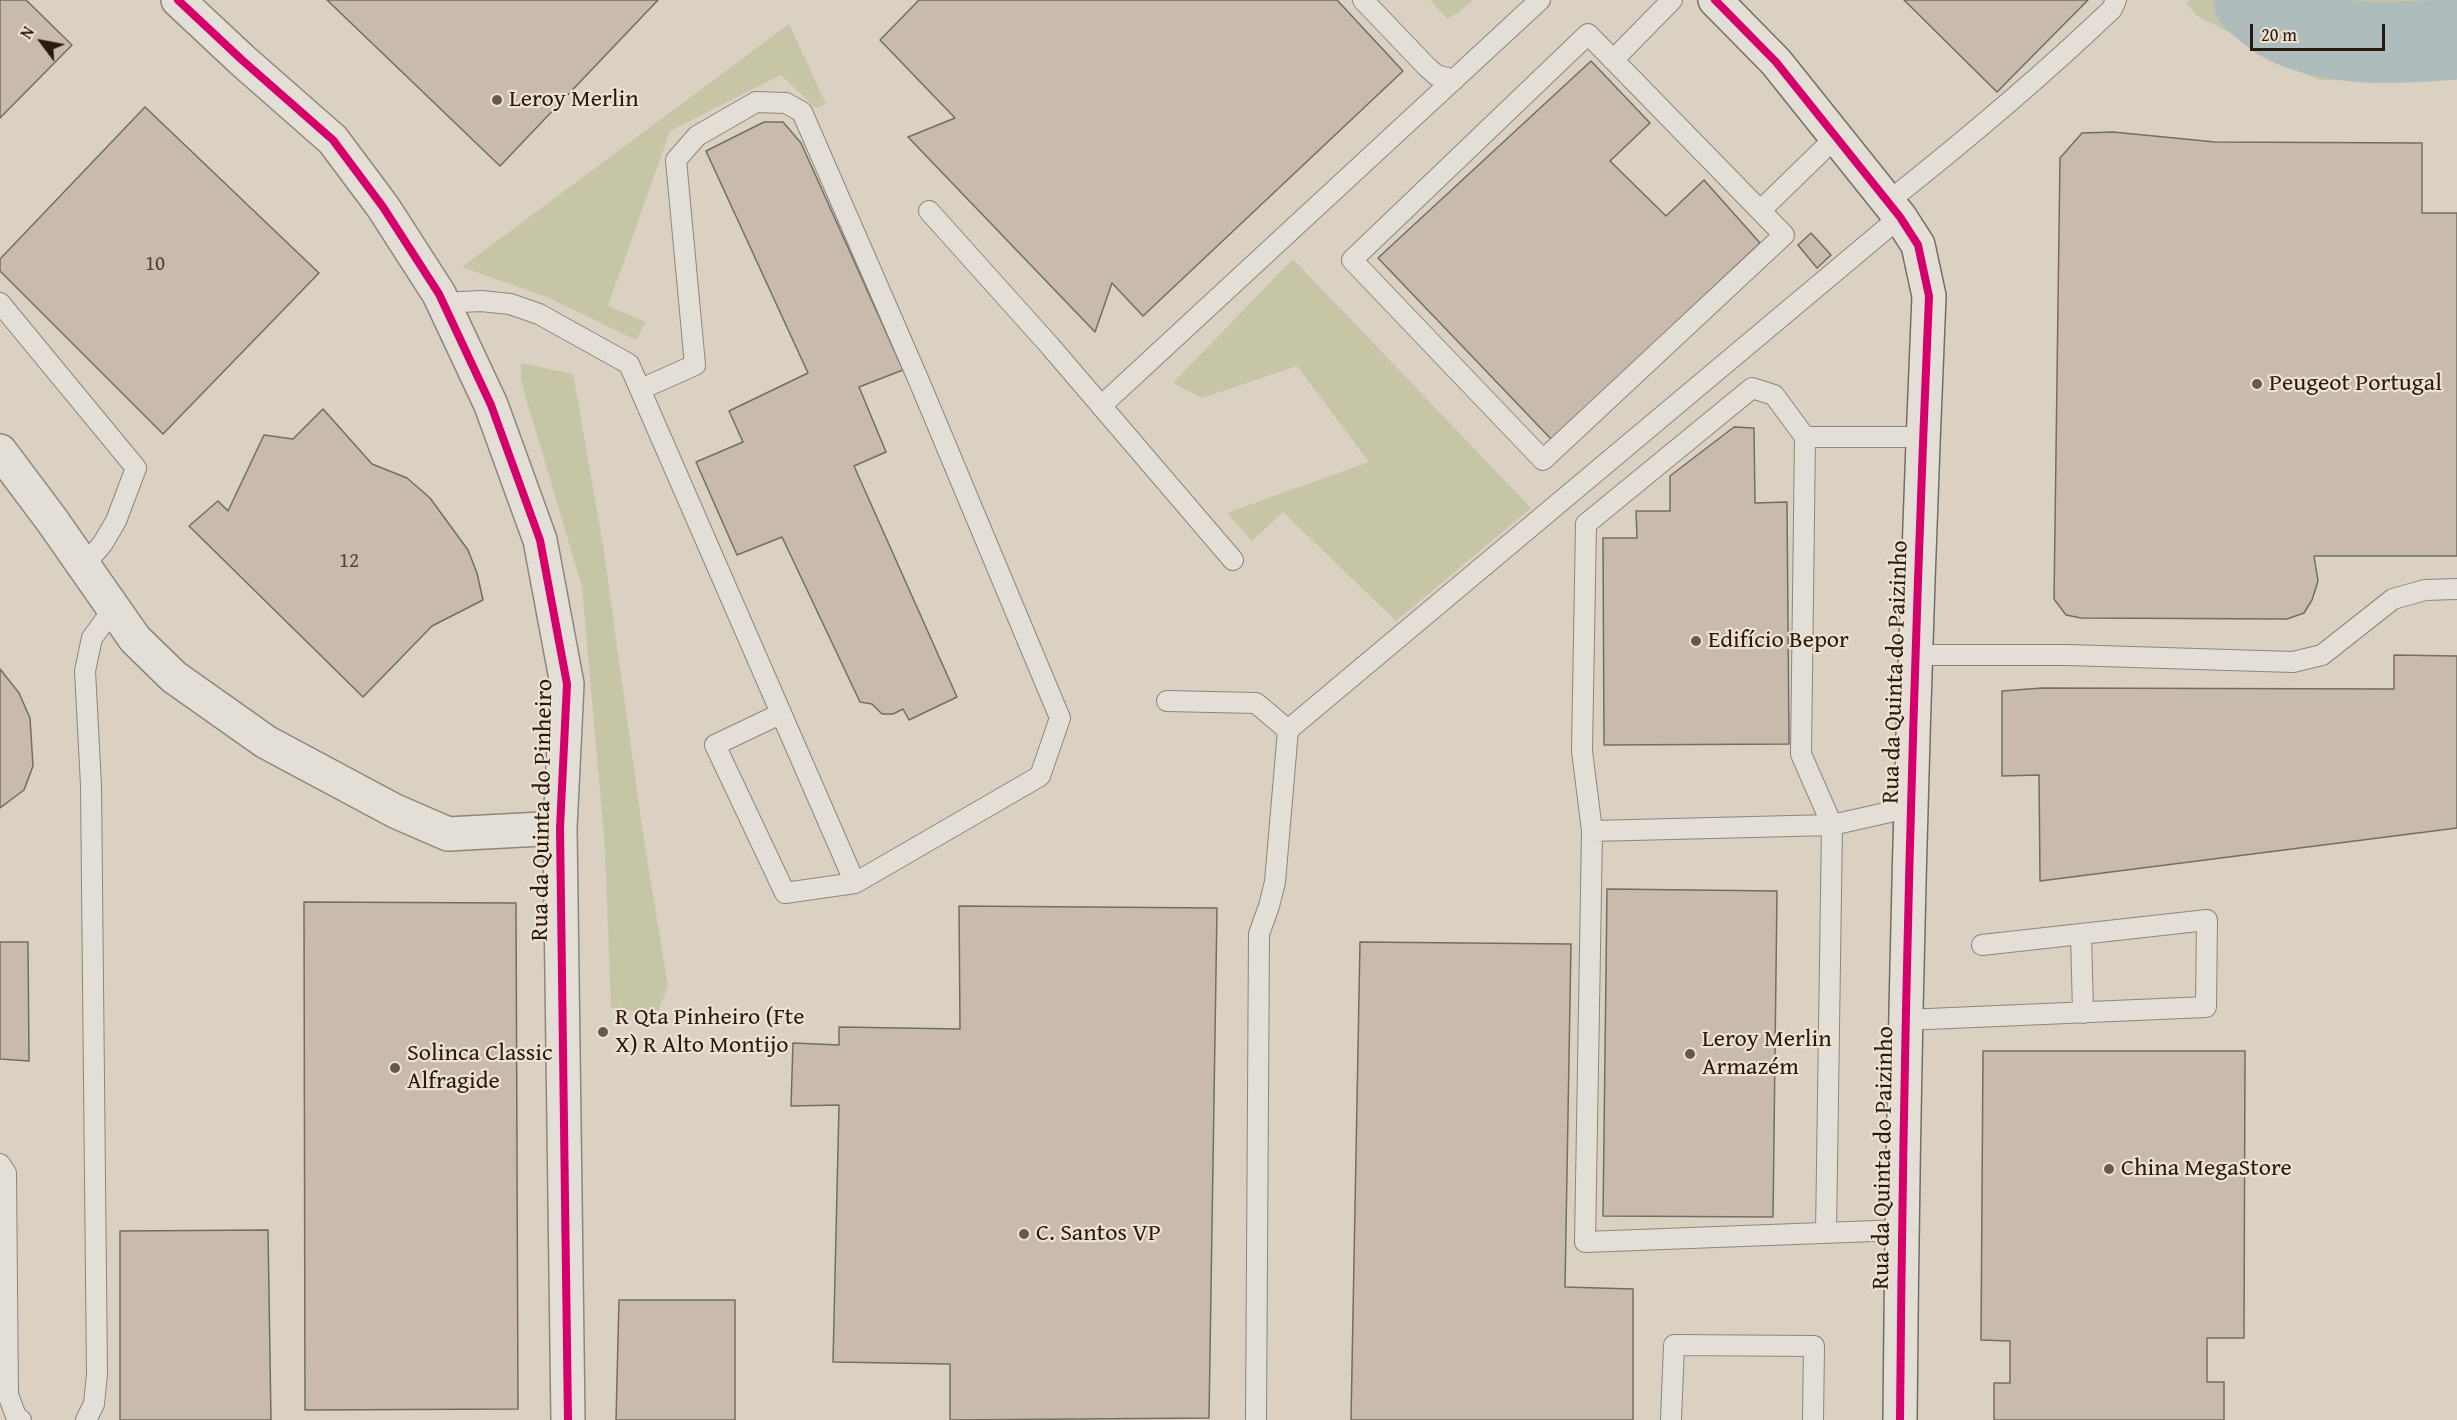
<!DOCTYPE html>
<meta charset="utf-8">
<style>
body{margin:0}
#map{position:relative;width:2457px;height:1420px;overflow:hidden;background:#dad1c2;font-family:"Gentium Book Plus",serif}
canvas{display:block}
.north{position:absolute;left:12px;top:12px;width:60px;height:60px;-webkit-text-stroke:4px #eee2d1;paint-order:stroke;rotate:302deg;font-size:16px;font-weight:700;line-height:24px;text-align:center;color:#281a11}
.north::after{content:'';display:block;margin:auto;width:21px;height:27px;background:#281a11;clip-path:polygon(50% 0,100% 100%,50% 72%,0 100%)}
.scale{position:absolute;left:2250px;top:24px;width:135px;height:27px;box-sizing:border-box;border:3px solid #281a11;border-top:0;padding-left:8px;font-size:18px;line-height:21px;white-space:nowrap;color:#281a11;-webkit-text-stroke:4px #eee2d1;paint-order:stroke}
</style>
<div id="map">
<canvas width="2457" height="1420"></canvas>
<div class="north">N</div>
<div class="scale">20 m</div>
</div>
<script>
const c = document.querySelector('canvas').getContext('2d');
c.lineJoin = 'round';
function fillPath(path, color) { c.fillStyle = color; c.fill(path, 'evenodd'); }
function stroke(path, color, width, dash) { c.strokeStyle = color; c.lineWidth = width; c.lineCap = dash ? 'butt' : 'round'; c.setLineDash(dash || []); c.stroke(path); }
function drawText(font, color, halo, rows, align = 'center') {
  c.font = font + ' "Gentium Book Plus",serif'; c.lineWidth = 4.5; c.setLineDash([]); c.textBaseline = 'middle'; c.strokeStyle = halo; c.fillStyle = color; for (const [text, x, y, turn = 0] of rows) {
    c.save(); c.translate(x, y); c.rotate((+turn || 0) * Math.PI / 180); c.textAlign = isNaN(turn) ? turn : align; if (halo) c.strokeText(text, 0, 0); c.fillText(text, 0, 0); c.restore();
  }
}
const green = new Path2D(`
 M 1430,0 L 1473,0 L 1459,12 L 1447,19 Z
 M 2189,0 L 2457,0 L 2457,77 L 2318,80 L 2196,15 L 2186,3 Z
 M 789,24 L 826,104 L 816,108 L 781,75 L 670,131 L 608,306 L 646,322 L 636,340 L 547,297 L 462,267 Z
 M 1293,259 L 1531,508 L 1396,621 L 1283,512 L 1252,541 L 1227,513 L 1369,462 L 1297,366 L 1202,398 L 1173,383 Z
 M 521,363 L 573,374 L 603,545 L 643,834 L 668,986 L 657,1014 L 611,1008 L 605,848 L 582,587 L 521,381 Z`);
const river = new Path2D(`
 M 2254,0 C 2263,7 2273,17 2283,22 C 2334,49 2402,43 2457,39`);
const building = new Path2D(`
 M 0,0 L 26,0 L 72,45 L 0,118 Z
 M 327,0 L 658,0 L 500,166 Z
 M 919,0 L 1337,0 L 1403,71 L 1143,316 L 1112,283 L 1095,332 L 908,137 L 955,118 L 880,40 Z
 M 1904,0 L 2088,0 L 1997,92 Z
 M 1591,61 L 1650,123 L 1610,161 L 1666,216 L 1704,180 L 1760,243 L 1552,440 L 1378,258 Z
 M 145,107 L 319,273 L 163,434 L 0,271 L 0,259 Z
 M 764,122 L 783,122 L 801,143 L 903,370 L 859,387 L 886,452 L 854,466 L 957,697 L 909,720 L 903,709 L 893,714 L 882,714 L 872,704 L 860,702 L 782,537 L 737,555 L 696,462 L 743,442 L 729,411 L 808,373 L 706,151 Z
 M 2113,132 L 2215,142 L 2422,143 L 2422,213 L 2457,213 L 2457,556 L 2314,556 L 2318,581 L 2312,600 L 2304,613 L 2287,619 L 2081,618 L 2066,615 L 2054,599 L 2060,158 L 2082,133 Z
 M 1811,233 L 1831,255 L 1817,268 L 1798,245 Z
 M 323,409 L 372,464 L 407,478 L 430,498 L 468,550 L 477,573 L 483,600 L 432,626 L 363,697 L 189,526 L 218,501 L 228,511 L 264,435 L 293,439 Z
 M 1734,427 L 1754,428 L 1755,503 L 1787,502 L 1789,744 L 1604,745 L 1603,538 L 1637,538 L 1636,511 L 1670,511 L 1670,476 Z
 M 2394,655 L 2457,656 L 2457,828 L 2040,881 L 2039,775 L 2002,776 L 2002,691 L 2042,688 L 2394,689 Z
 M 0,669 L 19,693 L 30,718 L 33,766 L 24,790 L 0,808 Z
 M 1607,889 L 1777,891 L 1773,1217 L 1603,1216 Z
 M 304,902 L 516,903 L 518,1409 L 305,1410 Z
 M 959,906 L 1217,908 L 1209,1418 L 950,1420 L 950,1364 L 833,1362 L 839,1105 L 791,1106 L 793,1043 L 839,1045 L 839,1027 L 960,1029 Z
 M 0,942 L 28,942 L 29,1061 L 0,1059 Z
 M 1360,942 L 1571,944 L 1565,1287 L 1633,1289 L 1633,1420 L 1351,1420 Z
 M 1983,1051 L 2245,1051 L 2244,1338 L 2207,1338 L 2207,1382 L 2224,1382 L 2224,1420 L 1994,1420 L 1994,1383 L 2010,1383 L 2010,1341 L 1981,1340 Z
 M 268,1230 L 271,1420 L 120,1420 L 120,1231 Z
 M 619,1300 L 735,1300 L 735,1420 L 616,1420 Z`);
const lane = new Path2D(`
 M 1363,0 L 1426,66 L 1436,75 L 1454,80
 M 1588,34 L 1784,235 L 1543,460 L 1352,260 Z
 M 1613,60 L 1672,0
 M 1889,201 C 1966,140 2041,77 2112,9 L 2116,0
 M 1761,210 L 1837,136
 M 929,211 L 1050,346 L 1233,560
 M 0,303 L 136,468 L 116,521 L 103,543 L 84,566
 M 443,303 L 481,301 L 510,304 L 539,314 L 629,364 L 855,883 L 785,893 L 715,745 L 780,714
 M 641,389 L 695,365 L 676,160 L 697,136 L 756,102 L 786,103 L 802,112 L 919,381 L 1060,718 L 1040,776 L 855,883
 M 1101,406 L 1540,0
 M 1915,655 L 2068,655 L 2293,662 L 2322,655 L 2393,599 L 2425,590 L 2457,589
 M 1167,701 L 1256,703 L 1288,730
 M 1592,831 L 1582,751 L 1586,524 L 1752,388 L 1774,395 L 1805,437
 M 2081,934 L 2083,1013
 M 1905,1020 L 2206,1007 L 2207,920 L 1982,945
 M 0,1164 L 6,1173 L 8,1395 L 16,1416 L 21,1420
 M 1901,1230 L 1585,1242 L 1592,831 L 1832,825 L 1912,807
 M 1826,1233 L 1832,825 L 1801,754 L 1805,437 L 1923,437
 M 86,1420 L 94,1404 L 97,1374 L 91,785 L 85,671 L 92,638 L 114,608
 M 1256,1420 L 1259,934 L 1269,906 L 1275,882 L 1288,730 L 1900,217
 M 1671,1420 L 1674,1345 L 1814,1346 L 1813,1420`);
const street = new Path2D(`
 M 178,0 L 242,60 L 333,140 L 383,207 L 439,294 L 491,405 L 540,540 L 567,684 L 560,828 L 568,1420
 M 0,451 L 51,519 L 135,639 L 174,677 L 266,742 L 395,811 L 448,834 L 560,828`);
const secondary = new Path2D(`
 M 1715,0 L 1776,62 L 1900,217 L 1918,245 L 1929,296 C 1913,670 1903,1045 1900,1420`);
const cycleway = new Path2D(`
 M 178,0 L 242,60 L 333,140 L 383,207 L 439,294 L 491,405 L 540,540 L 567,684 L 560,828 L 568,1420
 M 1715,0 L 1776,62 L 1900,217 L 1918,245 L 1929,296 C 1913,670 1903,1045 1900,1420`);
const markers = [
 [497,100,6,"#665a4f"],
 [2257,384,6,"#665a4f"],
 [1696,641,6,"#665a4f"],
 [603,1032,6,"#665a4f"],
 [1690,1054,6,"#665a4f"],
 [395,1068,6,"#665a4f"],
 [2109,1169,6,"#665a4f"],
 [1024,1234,6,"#665a4f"]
];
const numberNames = [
 ["10",155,265],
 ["12",349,562]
];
const poiNames = [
 ["Leroy Merlin",509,100],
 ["Peugeot Portugal",2269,384],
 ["Edifício Bepor",1708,641],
 ["R Qta Pinheiro (Fte",615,1018],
 ["X) R Alto Montijo",615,1046],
 ["Leroy Merlin",1702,1040],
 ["Armazém",1702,1068],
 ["Solinca Classic",407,1054],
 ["Alfragide",407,1082],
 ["China MegaStore",2121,1169],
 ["C. Santos VP",1036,1234]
];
const streetNames = [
 ["Rua da Quinta do Paizinho",1896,672,-88],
 ["Rua da Quinta do Pinheiro",543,810,-89],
 ["Rua da Quinta do Paizinho",1884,1158,-89]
];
fillPath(green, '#c6c5a6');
stroke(river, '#aebdbc', 81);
fillPath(building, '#c8baac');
stroke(building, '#746d64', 1.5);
stroke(lane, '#8d867d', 22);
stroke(street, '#8d867d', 36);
stroke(secondary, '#746d64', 36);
stroke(lane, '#e3ded6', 20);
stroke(street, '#e3ded6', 33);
stroke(secondary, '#e3ded6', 33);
stroke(cycleway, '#d6006c', 8);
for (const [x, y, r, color] of markers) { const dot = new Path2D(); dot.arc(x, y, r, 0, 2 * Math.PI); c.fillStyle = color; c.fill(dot); stroke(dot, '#eee2d1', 2); }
drawText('21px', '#514338', null, numberNames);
drawText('24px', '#281a11', '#eee2d1', poiNames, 'left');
drawText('24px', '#281a11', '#eee2d1', streetNames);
</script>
